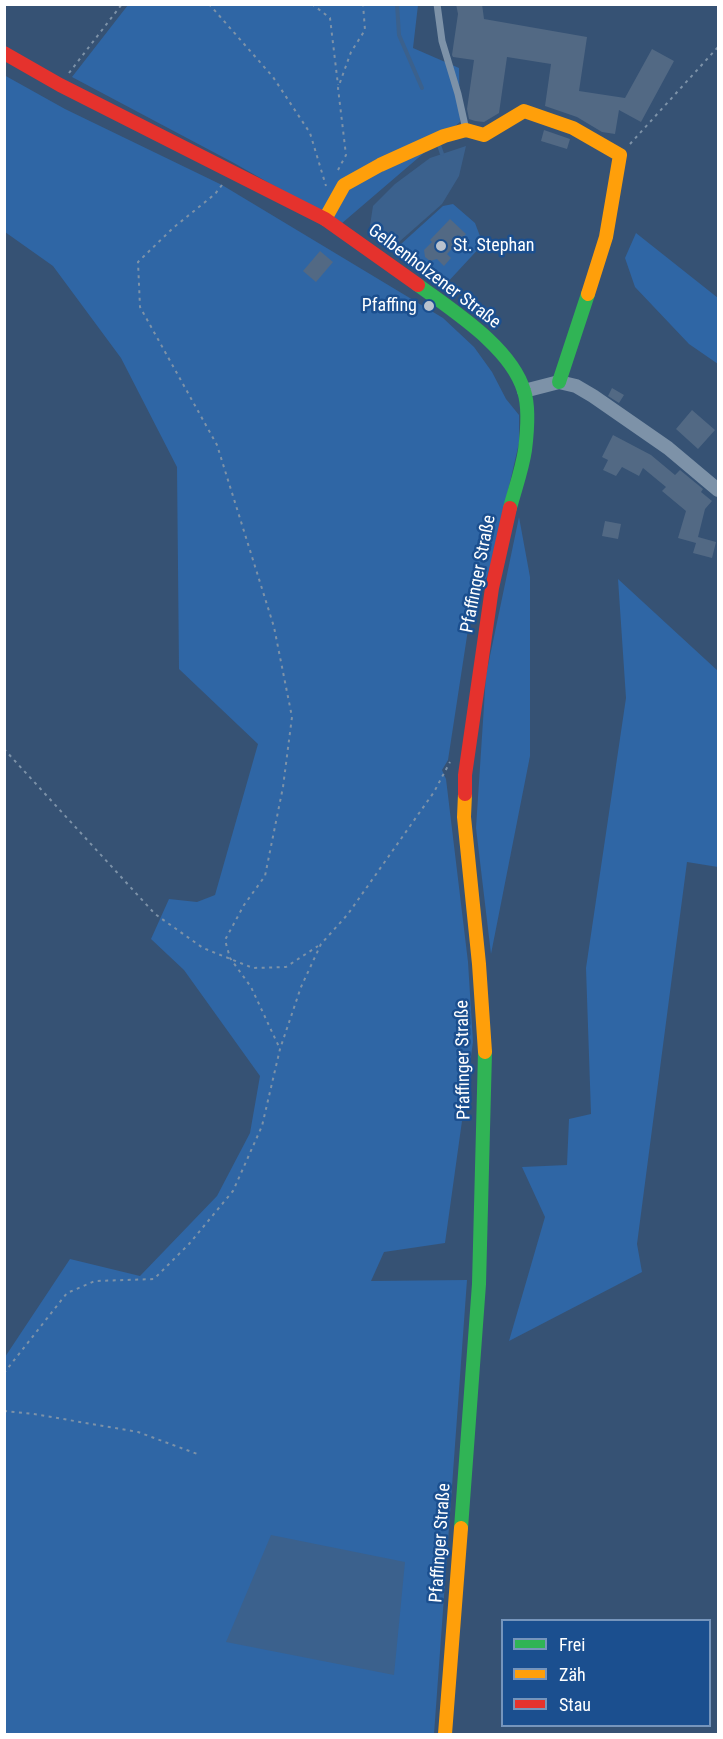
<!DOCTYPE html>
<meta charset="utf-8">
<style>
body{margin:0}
#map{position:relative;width:723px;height:1739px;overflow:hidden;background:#365274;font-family:"Roboto Condensed",sans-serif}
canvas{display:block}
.frame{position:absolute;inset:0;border:6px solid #fff;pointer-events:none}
.legend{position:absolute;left:501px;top:1619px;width:210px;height:108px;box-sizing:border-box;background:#1b4f8f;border:2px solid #7695bc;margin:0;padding:8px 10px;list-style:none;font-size:18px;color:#fff}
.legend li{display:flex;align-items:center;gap:12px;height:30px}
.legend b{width:30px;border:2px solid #7695bc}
</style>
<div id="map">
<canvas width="723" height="1739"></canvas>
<div class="frame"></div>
<ul class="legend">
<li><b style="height:8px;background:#30b455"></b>Frei</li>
<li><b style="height:8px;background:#ff9f0a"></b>Zäh</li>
<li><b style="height:8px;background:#e5322d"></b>Stau</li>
</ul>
</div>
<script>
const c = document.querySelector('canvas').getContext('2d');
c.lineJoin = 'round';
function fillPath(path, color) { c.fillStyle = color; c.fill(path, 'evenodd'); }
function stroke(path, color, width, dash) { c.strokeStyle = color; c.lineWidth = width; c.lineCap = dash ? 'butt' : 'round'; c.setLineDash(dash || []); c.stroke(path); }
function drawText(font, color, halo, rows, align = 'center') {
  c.font = font + ' "Roboto Condensed",sans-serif'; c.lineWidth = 5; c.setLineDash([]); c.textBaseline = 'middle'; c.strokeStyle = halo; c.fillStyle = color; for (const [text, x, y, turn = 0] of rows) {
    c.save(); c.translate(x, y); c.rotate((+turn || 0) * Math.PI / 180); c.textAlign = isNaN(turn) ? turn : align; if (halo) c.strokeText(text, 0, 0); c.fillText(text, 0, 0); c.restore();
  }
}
const green = new Path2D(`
 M 128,5 L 418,5 L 413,48 L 459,68 L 460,122 L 341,224 L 234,163 L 72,77 Z
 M 4,75 L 65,109 L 222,185 L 443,318 L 474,347 L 492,372 L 506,399 L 519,415 L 519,443 L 489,573 L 471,610 L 448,760 L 442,770 L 446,779 L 468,962 L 473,1042 L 445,1243 L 384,1252 L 371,1281 L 467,1280 L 434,1734 L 5,1734 L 5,1357 L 70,1259 L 140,1276 L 217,1196 L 250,1133 L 260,1076 L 184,970 L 151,939 L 169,899 L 197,902 L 215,895 L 258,744 L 179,669 L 177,467 L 121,358 L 53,266 L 5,232 Z
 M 453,204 L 475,223 L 483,244 L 445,285 L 408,261 L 401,244 L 443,206 Z
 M 636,233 L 718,298 L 718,364 L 689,344 L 635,287 L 625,258 Z
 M 519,517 L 530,577 L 530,756 L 491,954 L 476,828 L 486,675 Z
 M 618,579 L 718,671 L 718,867 L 687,862 L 637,1244 L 642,1272 L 509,1341 L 545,1217 L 522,1167 L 567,1165 L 569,1119 L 591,1114 L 586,968 L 626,698 Z`);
const water = new Path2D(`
 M 466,146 L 459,176 L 442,204 L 391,249 L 369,232 L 373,206 L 395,184 L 430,158 Z
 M 271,1535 L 405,1562 L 394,1675 L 226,1642 Z`);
const stream = new Path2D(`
 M 397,4 L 399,35 L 422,88
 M 439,145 L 442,154`);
const building = new Path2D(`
 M 456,4 L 482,4 L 484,19 L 587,37 L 579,91 L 625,98 L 652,49 L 674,61 L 641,122 L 619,110 L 615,134 L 602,132 L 577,117 L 545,106 L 551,64 L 507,57 L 499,113 L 484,122 L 475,121 L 469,119 L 467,109 L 474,60 L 453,57 L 452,55 L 458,14 Z
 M 544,130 L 570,139 L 567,149 L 541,141 Z
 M 450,219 L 466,234 L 447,254 L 451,258 L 444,266 L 437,259 L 430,261 L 425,257 L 424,250 L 432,242 L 430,240 Z
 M 320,251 L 333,262 L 316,282 L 303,271 Z
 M 612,388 L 624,395 L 619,403 L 608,396 Z
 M 692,410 L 715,430 L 698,449 L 676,429 Z
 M 613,435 L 651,455 L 675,475 L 680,470 L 703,489 L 701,492 L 712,501 L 705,509 L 698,537 L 716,542 L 712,558 L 693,553 L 696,543 L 678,538 L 686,511 L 662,491 L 666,487 L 643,468 L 639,476 L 622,467 L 616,476 L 603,470 L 608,460 L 602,457 Z
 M 605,521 L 621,524 L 618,539 L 602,536 Z`);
const path = new Path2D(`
 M 209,4 L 273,77 L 310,133 L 326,186
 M 312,4 L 330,18 L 338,85
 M 69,73 L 122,4
 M 630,144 L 718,47
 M 338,170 L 346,155 L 338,88 L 351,52 L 365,30 L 363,4
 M 222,185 L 215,194 L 173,228 L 138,262 L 140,307 L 217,445 L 274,627 L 292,717 L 283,787 L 265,876 L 244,905 L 225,940 L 230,958 L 251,987 L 280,1049
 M 4,749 L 155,914 L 203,948 L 253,968 L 286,967 L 318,946
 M 4,1373 L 67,1293 L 95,1281 L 154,1279 L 189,1244 L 233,1191 L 262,1126 L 280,1049 L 301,987 L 321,944 L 348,914 L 434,792 L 450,762
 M 4,1411 L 34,1414 L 138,1432 L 200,1455`);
const lane = new Path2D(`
 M 437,4 L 442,41 L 458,94 L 466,130`);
const street = new Path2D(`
 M 524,391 L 559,382 L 576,386 L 593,396 L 668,448 L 718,490`);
const fast = new Path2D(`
 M 418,285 C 453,311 511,347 524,391 C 529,406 527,434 525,450 C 522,470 515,489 510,508
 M 559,382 L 588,294
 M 461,1528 L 479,1284 L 485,1052`);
const slow = new Path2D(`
 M 325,219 L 344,185 L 380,165 L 444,136 L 466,130 L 484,135 L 524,111 L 573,128 L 620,155 L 606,237 L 588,294
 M 465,794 L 464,817 L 479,964 L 485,1052
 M 445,1734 L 461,1528`);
const jam = new Path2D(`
 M 4,53 L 60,85 L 325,219 L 418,285
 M 465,794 L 465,775 L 492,588 L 510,508`);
const markers = [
 [441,246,6,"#b9c2ce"],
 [429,306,6,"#b9c2ce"]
];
const poiNames = [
 ["St. Stephan",453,246],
 ["Pfaffing",417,306,"right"]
];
const streetNames = [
 ["Gelbenholzener Straße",434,277,37],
 ["Pfaffinger Straße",479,574,-79],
 ["Pfaffinger Straße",464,1060,-91],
 ["Pfaffinger Straße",441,1543,-86]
];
fillPath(green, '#2f66a5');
fillPath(water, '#3b618d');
stroke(stream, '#3b618d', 4);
fillPath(building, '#526984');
stroke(path, '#7d92a8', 2, [3, 4.5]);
stroke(lane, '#7d92a8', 7);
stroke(street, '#7d92a8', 14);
stroke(fast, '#30b455', 14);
stroke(slow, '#ff9f0a', 14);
stroke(jam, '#e5322d', 14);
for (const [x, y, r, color] of markers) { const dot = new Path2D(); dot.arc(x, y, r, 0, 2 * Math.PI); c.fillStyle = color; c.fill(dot); stroke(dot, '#1b4f8f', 2); }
drawText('18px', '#fff', '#1b4f8f', poiNames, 'left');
drawText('18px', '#fff', '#1b4f8f', streetNames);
</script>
